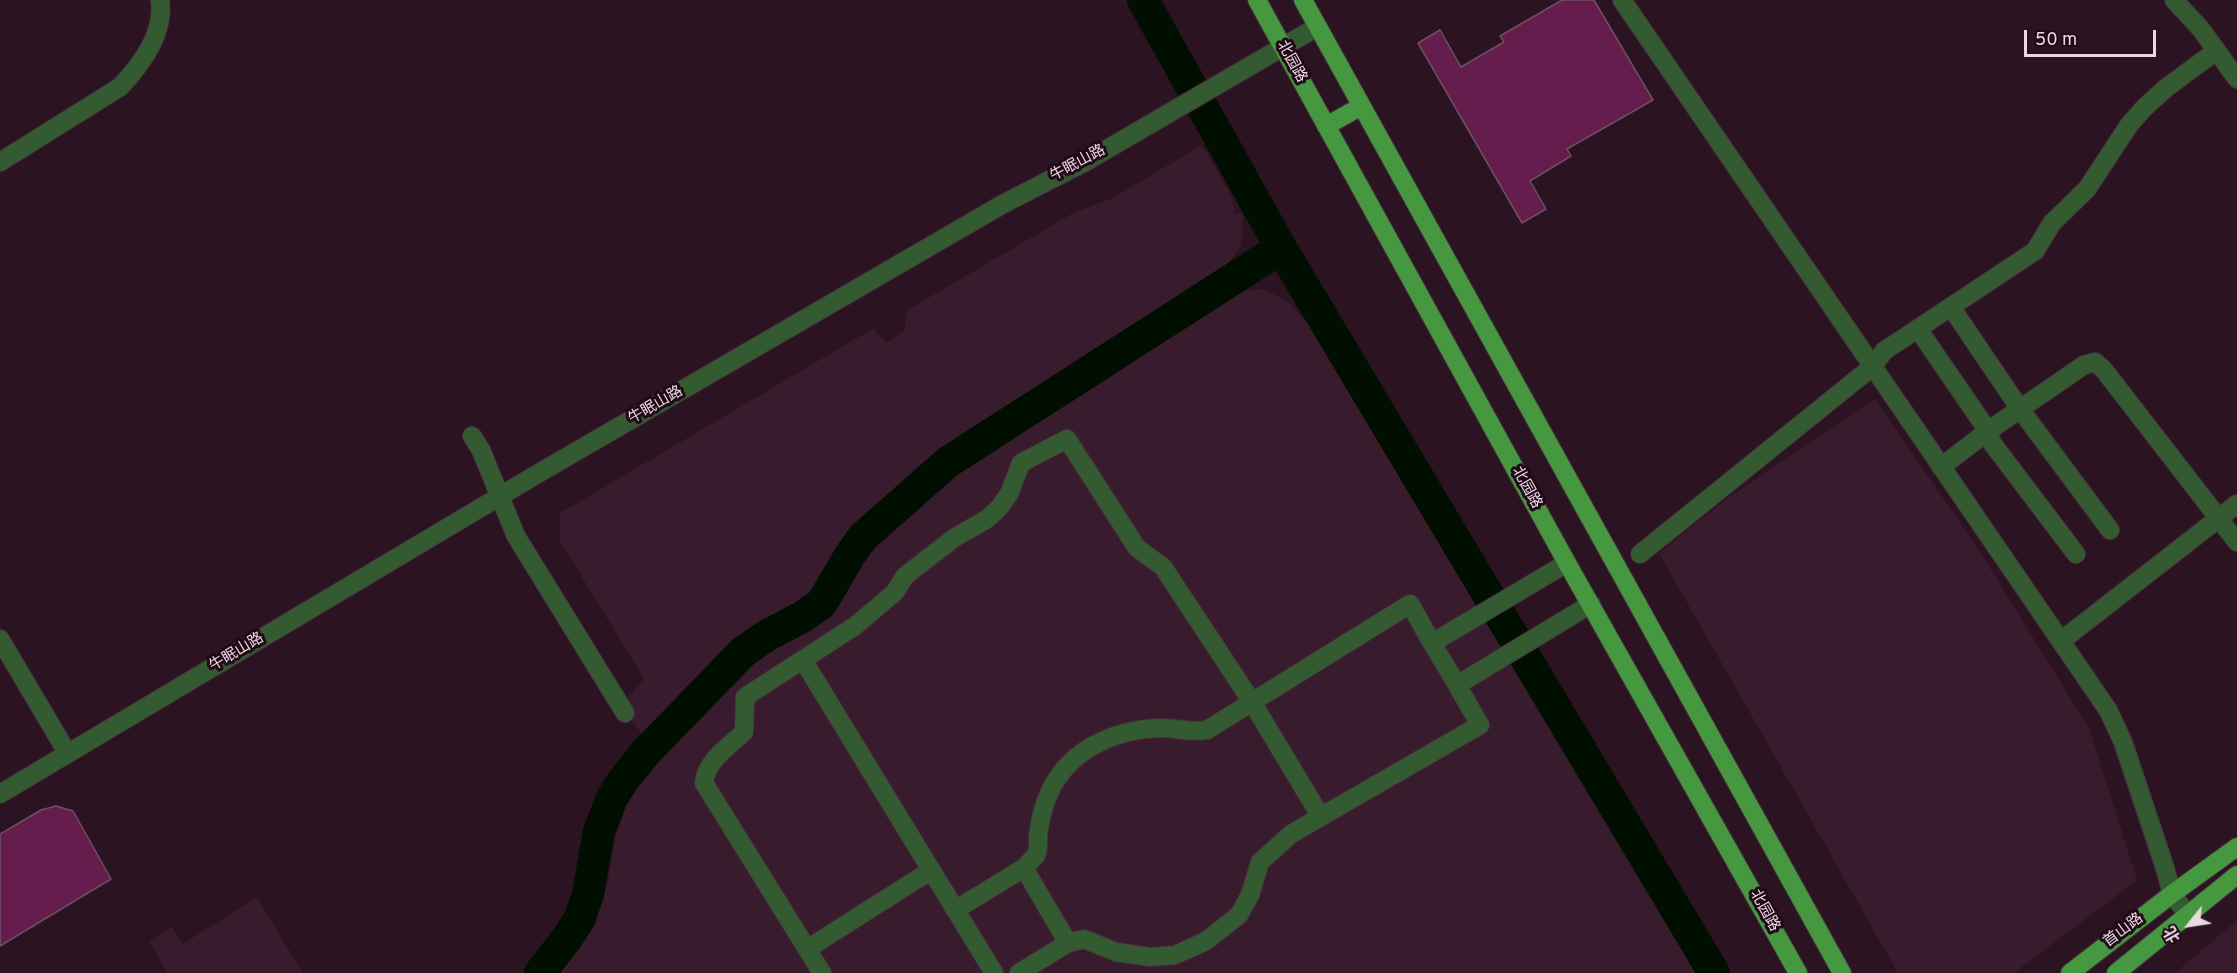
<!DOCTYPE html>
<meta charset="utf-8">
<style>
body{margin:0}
#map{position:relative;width:2237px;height:973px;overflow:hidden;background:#2b1322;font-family:Overpass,"Noto Sans SC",sans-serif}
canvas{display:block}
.north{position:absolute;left:2159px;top:895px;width:60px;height:60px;-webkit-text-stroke:4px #210a18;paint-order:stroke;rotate:240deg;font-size:16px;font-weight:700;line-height:24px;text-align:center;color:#ead8e2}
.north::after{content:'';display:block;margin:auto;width:21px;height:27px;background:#ead8e2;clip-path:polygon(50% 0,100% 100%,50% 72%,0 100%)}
.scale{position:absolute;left:2024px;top:30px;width:132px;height:27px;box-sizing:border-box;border:3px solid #ead8e2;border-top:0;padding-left:8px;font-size:18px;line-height:21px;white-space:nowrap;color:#ead8e2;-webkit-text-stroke:4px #210a18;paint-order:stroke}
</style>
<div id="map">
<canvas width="2237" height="973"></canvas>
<div class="north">北</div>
<div class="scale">50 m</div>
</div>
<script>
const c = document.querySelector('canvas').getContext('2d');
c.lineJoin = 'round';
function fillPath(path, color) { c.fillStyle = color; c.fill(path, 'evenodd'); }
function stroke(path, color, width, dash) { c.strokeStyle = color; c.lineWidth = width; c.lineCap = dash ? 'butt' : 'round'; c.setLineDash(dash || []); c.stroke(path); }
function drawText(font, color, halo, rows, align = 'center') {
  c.font = font + ' Overpass,"Noto Sans SC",sans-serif'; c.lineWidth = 6; c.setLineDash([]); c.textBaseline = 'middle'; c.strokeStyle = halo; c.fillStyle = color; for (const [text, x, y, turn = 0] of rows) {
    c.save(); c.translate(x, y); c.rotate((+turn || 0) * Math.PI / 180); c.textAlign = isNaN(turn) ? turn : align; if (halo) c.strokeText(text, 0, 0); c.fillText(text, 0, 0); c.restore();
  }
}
const built = new Path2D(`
 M 1202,145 L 1231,195 L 1235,214 L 1243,213 L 1242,239 L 1239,249 L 1230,262 L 1223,269 L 949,447 L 889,495 L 848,537 L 822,586 L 815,593 L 803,603 L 775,614 L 743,636 L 672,708 L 686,723 L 759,652 L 820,618 L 832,608 L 854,565 L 866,549 L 946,477 L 1183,327 L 1244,291 L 1262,289 L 1286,300 L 1307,322 L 1528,686 L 1696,973 L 560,973 L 588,934 L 602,904 L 608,881 L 614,843 L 628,798 L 641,775 L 682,728 L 666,712 L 644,737 L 622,706 L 644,679 L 560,541 L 560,513 L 874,328 L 886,343 L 905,330 L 906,311 L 1075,212 L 1111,199 Z
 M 1875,399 L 1980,552 L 2089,728 L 2137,880 L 2014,973 L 1898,973 L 1659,553 L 1725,500 Z
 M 257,897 L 303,973 L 167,973 L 149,942 L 172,927 L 183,944 Z
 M 2237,921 L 2237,973 L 2175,973 L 2222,933 Z`);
const river = new Path2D(`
 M 1143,0 L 1281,248 L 1714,973
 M 540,973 L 568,937 L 580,918 L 588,894 L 599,831 L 612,798 L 622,782 L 645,753 L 743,652 L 766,636 L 804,616 L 822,603 L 850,555 L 863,537 L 948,462 L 1281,248`);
const building = new Path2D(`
 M 1562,0 L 1594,0 L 1653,100 L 1567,149 L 1571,156 L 1530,181 L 1546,209 L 1522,223 L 1418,43 L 1440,30 L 1461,67 L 1504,42 L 1500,36 Z
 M 56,806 L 73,811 L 111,879 L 0,946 L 0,834 L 41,810 Z`);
const minor = new Path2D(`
 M 1622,0 L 2108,710 L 2123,742 L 2165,868 L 2172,894 L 2187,914
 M 2174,0 L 2200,28 L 2237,79
 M 0,162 L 120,87 C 142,64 165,33 160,0
 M 1951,307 L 2020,409 L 2110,530
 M 1918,329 L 1988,431 L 1992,443 L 2076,554
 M 472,436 L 481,450 L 516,536 L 625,713
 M 1941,467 L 1988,431 L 2084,365 L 2095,362 L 2104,370 L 2237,542
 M 1640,554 L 1872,367 L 1884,351 L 2035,251 L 2052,223 L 2087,189 L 2129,125 L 2144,108 L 2166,88 L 2216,51
 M 0,639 L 68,754
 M 2061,641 L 2237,504
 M 1432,643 L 1457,685
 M 803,660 L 994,973
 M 0,794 L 539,473 L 1003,204 L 1085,162 L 1317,27
 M 1024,868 C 1027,864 1033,859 1036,855 C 1039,850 1038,842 1038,837 C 1039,826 1042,812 1046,801 C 1063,752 1112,729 1162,728 C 1177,728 1192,733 1207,730 L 1410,604 L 1432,643 L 1567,563
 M 955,910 L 1024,868 L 1068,943
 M 807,949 L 930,871
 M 822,973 L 704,783 C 706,761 728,747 744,732 L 745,697 L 855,626 L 895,592 L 905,576 L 954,538 L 987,519 L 999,508 L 1009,494 L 1021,463 L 1067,439 L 1137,548 L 1163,567 L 1252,702 L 1321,817
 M 1019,973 L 1068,943 L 1084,939 L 1116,952 L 1150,957 L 1175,955 L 1206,941 L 1239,915 L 1250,895 L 1260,862 L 1291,834 L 1480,725 L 1457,685 L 1591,604`);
const major = new Path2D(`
 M 1257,0 L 1567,563 L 1798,973
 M 1303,0 L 1842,973
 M 1326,126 L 1360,107
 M 2070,973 L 2172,894 L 2237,847
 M 2116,973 L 2237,875`);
const streetNames = [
 ["北园路",1291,62,61],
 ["牛眠山路",1078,164,-28],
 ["牛眠山路",656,406,-30],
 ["北园路",1526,488,61],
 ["牛眠山路",237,653,-31],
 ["北园路",1764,911,61],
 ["首山路",2124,931,-37]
];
fillPath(built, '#391b2e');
stroke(river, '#010f01', 32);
fillPath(building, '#641d4c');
stroke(building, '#6d5061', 1.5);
stroke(minor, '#462f3d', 20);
stroke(major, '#462f3d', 20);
stroke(minor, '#345a31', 18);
stroke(major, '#45983f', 18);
drawText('15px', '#ead8e2', '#210a18', streetNames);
</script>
